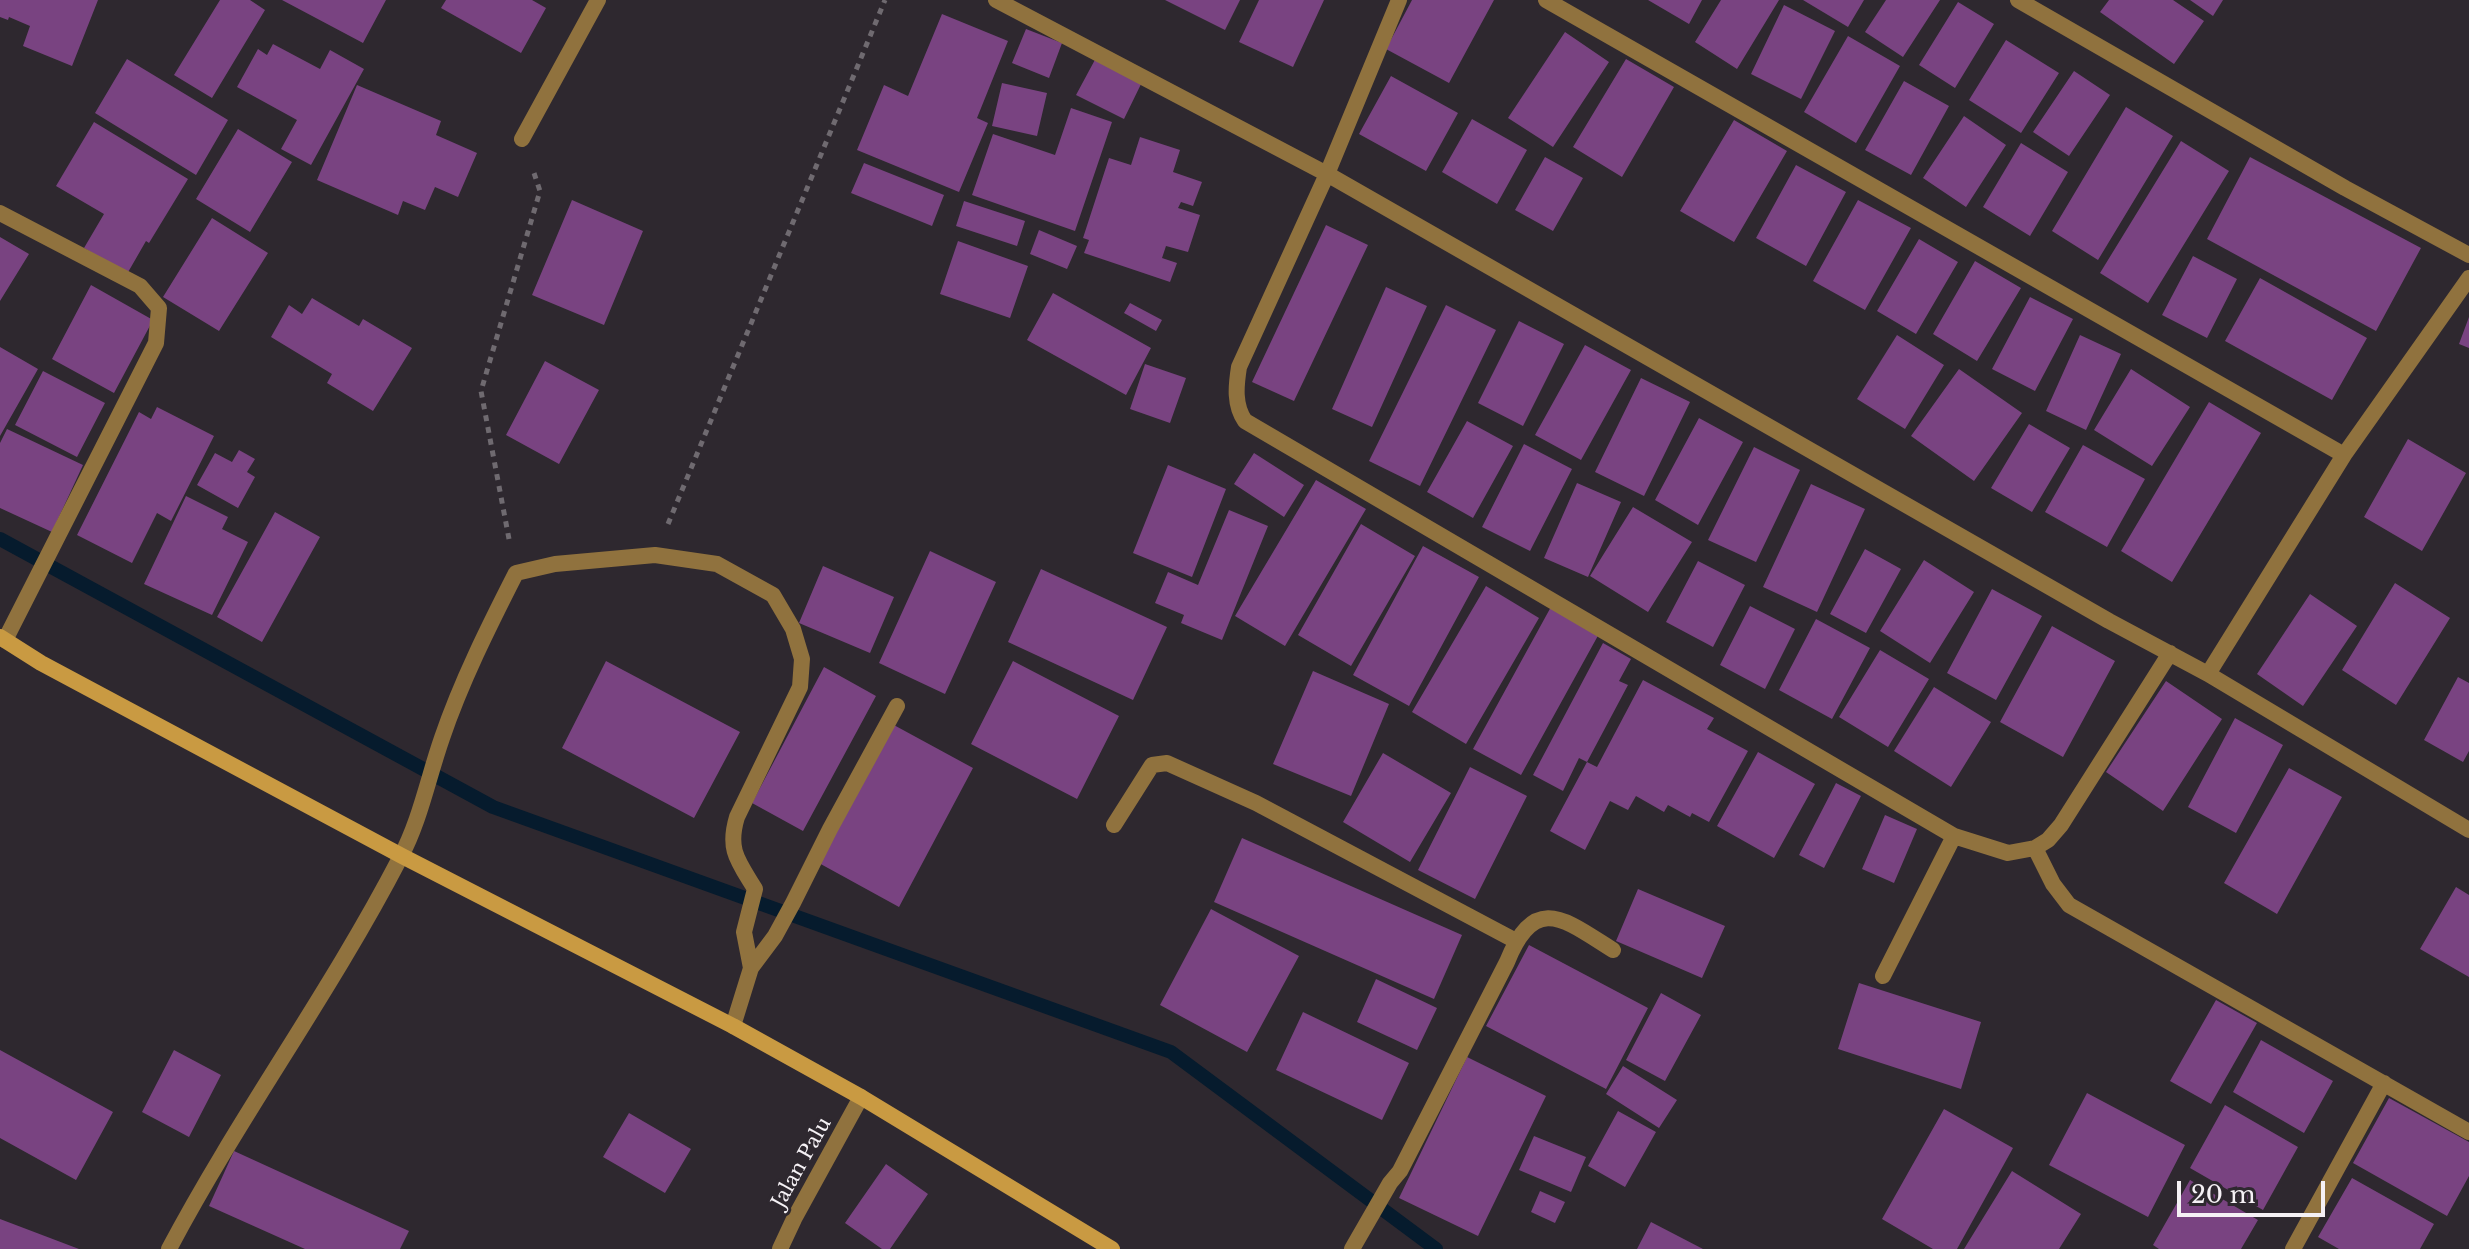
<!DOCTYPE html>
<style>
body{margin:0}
#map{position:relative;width:2469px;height:1249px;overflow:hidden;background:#2e282f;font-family:"Libre Baskerville",serif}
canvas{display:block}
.scale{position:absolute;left:2177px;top:1181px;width:148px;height:36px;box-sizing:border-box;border:4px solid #f5f1f5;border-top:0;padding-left:10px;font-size:24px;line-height:28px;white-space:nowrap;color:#f5f1f5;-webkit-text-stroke:6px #2e282f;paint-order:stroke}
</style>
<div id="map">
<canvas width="2469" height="1249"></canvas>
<div class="scale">20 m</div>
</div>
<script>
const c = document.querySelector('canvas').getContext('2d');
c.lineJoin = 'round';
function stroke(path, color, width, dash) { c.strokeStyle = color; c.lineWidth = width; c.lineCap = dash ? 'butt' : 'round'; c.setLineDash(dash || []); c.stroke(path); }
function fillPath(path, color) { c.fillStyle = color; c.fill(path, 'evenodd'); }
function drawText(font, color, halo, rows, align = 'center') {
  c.font = font + ' "Libre Baskerville",serif'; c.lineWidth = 6; c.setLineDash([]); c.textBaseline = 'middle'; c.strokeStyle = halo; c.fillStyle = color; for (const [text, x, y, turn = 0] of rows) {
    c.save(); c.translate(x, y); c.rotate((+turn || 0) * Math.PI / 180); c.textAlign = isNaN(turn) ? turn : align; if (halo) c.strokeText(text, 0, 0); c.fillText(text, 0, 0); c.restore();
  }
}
const stream = new Path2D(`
 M 0,539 L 493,807 L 1171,1052 L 1436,1249`);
const building = new Path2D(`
 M 0,0 L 98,0 L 72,66 L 23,46 L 30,26 L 9,17 L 8,20 L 0,17 Z
 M 220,0 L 250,0 L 265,10 L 212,98 L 174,75 Z
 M 282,0 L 386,0 L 363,43 Z
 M 446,0 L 532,0 L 546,8 L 521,53 L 441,8 Z
 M 1165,0 L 1240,0 L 1225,30 Z
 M 1259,0 L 1324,0 L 1293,67 L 1239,42 Z
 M 1412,0 L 1494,0 L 1449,83 L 1386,49 Z
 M 1648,0 L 1702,0 L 1689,24 Z
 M 1721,0 L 1779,0 L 1737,69 L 1695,42 Z
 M 1803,0 L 1864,0 L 1848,27 Z
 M 1886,0 L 1940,0 L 1903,57 L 1865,32 Z
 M 2109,0 L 2173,0 L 2204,21 L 2174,64 L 2100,12 Z
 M 2190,0 L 2223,0 L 2213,16 Z
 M 1958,2 L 1994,24 L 1955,88 L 1919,65 Z
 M 1784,5 L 1835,31 L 1801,99 L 1751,74 Z
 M 942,14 L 1008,41 L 977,118 L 988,123 L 959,192 L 857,150 L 884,85 L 908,96 Z
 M 1026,29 L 1062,43 L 1049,78 L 1012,63 Z
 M 1565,32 L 1609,62 L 1553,147 L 1508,118 Z
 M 1848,36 L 1900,66 L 1856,143 L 1804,112 Z
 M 2006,40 L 2059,73 L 2021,133 L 1969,100 Z
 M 273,44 L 320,69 L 330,50 L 364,69 L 311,165 L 281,149 L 297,120 L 237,87 L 258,49 L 267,55 Z
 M 1097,56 L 1143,80 L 1124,119 L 1076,95 Z
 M 127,59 L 228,120 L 196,175 L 95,113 Z
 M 1626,59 L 1674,87 L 1622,177 L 1573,147 Z
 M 2074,71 L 2110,95 L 2069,156 L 2033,132 Z
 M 1391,76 L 1458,113 L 1426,171 L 1359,134 Z
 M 1904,81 L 1949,106 L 1911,175 L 1865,150 Z
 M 1002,83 L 1047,93 L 1037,136 L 992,126 Z
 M 357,85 L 441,121 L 436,135 L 477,153 L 458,197 L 435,187 L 425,210 L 403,201 L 398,215 L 317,180 Z
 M 2126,107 L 2173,136 L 2098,260 L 2052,231 Z
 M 1071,108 L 1112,122 L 1075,231 L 972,195 L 993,134 L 1055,155 Z
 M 1964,116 L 2006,145 L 1966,207 L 1923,178 Z
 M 1472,119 L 1527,150 L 1497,204 L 1442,172 Z
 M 1734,120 L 1787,151 L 1734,242 L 1680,211 Z
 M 94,122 L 188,179 L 149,243 L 146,241 L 127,274 L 84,248 L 104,214 L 56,186 Z
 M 238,129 L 292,162 L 250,232 L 196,199 Z
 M 1140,137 L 1180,150 L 1173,172 L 1202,182 L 1193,206 L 1181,202 L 1178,208 L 1200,215 L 1188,252 L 1166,246 L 1162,258 L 1177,263 L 1170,282 L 1084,253 L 1089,240 L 1083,238 L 1109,158 L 1131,165 Z
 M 2181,141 L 2229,171 L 2148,303 L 2100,273 Z
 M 2021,143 L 2068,172 L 2030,236 L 1983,207 Z
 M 1545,157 L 1583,178 L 1553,231 L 1515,210 Z
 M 2250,157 L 2421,248 L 2376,331 L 2207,239 Z
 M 864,163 L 944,195 L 932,226 L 851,193 Z
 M 1796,165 L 1846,192 L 1806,266 L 1756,238 Z
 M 572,200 L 643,231 L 604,325 L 532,295 Z
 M 1858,200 L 1911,228 L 1865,310 L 1813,281 Z
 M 964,201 L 1025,221 L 1017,246 L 956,226 Z
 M 212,218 L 268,253 L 219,331 L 163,297 Z
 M 1326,225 L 1368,245 L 1294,401 L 1252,382 Z
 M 1039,230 L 1077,246 L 1067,269 L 1030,254 Z
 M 0,237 L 29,254 L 0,301 Z
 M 1919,239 L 1958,262 L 1916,334 L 1877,311 Z
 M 958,241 L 1028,266 L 1010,318 L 940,294 Z
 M 2193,256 L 2237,279 L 2207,338 L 2162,315 Z
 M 1975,261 L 2021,288 L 1977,361 L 1933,334 Z
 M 2260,278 L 2367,338 L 2332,400 L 2225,341 Z
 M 91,285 L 153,320 L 114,393 L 52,359 Z
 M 1386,287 L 1427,306 L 1372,427 L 1332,409 Z
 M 1053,293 L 1151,348 L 1126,395 L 1027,340 Z
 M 2030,297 L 2073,319 L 2035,391 L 1992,369 Z
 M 312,298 L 359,326 L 363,319 L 412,348 L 373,411 L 327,383 L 332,374 L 271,337 L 289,305 L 302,314 Z
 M 1130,303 L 1162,320 L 1156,331 L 1124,313 Z
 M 1446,305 L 1496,330 L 1420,486 L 1369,461 Z
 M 2469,317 L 2469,348 L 2459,344 Z
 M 1519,321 L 1564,344 L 1523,426 L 1478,403 Z
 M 1897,335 L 1944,365 L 1905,429 L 1857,399 Z
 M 2080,335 L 2121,354 L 2086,430 L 2046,411 Z
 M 1585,345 L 1631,370 L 1581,460 L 1535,435 Z
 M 0,347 L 38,369 L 0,436 Z
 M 545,361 L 599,390 L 559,464 L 506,435 Z
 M 1145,364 L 1186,378 L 1170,423 L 1130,409 Z
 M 1959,369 L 2022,413 L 1974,481 L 1911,436 Z
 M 2131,369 L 2190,407 L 2152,466 L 2094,430 Z
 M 43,371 L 105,403 L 77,457 L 15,425 Z
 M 1641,378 L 1690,402 L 1644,496 L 1595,472 Z
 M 2209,402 L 2261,433 L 2172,582 L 2121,551 Z
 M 157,407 L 214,436 L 171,521 L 157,513 L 132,563 L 77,535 L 139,412 L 151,419 Z
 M 1699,418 L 1743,442 L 1698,525 L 1655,500 Z
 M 1467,421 L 1513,446 L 1473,518 L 1427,492 Z
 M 2029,424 L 2070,448 L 2032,512 L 1991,488 Z
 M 7,429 L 83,465 L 52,532 L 0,508 L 0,443 Z
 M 2408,439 L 2466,473 L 2422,551 L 2364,517 Z
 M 1524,444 L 1572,469 L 1530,551 L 1482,527 Z
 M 2083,445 L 2145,479 L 2107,547 L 2045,512 Z
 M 1754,447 L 1800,470 L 1756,562 L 1708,540 Z
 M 239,450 L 255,459 L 247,472 L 255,477 L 238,508 L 197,485 L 215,453 L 232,462 Z
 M 1254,453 L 1304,485 L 1284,517 L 1234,484 Z
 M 1168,465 L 1226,489 L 1192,577 L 1133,553 Z
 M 1316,480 L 1366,509 L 1285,646 L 1235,616 Z
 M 1577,483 L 1621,502 L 1588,577 L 1544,558 Z
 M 1811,484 L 1865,509 L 1817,612 L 1763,587 Z
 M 186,496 L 228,517 L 222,529 L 248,542 L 212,615 L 144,584 Z
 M 1633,507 L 1692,542 L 1648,612 L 1590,576 Z
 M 1229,510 L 1268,526 L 1222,640 L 1181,623 L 1184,615 L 1155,603 L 1168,572 L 1198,585 Z
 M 275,512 L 320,537 L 262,642 L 217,617 Z
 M 1361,524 L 1415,556 L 1351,666 L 1298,635 Z
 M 1423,546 L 1479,577 L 1409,706 L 1353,675 Z
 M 1865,549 L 1901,569 L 1866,633 L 1830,614 Z
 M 930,551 L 996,582 L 945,694 L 879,663 Z
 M 1924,560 L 1974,592 L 1930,663 L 1880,631 Z
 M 1698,561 L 1745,585 L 1713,647 L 1666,622 Z
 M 823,566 L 894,597 L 870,653 L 799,623 Z
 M 1041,569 L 1167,627 L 1133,700 L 1008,642 Z
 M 2395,583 L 2450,618 L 2396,705 L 2342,670 Z
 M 1486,586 L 1539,618 L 1466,744 L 1412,712 Z
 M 1992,589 L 2042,616 L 1996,700 L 1947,673 Z
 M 2310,594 L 2357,626 L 2303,706 L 2257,674 Z
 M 1552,605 L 1600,632 L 1521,775 L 1473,749 Z
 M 1750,606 L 1795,629 L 1765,689 L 1720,665 Z
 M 1816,619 L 1870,648 L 1832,719 L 1779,690 Z
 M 2052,626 L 2115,661 L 2063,757 L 2000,722 Z
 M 1603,643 L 1631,659 L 1619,681 L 1628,685 L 1587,762 L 1597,767 L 1643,680 L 1714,718 L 1707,729 L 1748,751 L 1709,822 L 1692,813 L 1690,817 L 1668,805 L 1664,812 L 1636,796 L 1628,810 L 1610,801 L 1585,850 L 1550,831 L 1587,762 L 1579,758 L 1563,791 L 1533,775 Z
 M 1880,650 L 1929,679 L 1888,747 L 1839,717 Z
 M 606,661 L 740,732 L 694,818 L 562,748 Z
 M 1013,661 L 1119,716 L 1077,799 L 971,744 Z
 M 824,667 L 876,696 L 803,831 L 752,803 Z
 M 1313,671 L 1389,704 L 1351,796 L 1273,764 Z
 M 2458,677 L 2469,683 L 2469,751 L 2463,762 L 2424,740 Z
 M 2166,681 L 2222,719 L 2163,811 L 2106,772 Z
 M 1934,687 L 1991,722 L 1951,787 L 1894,751 Z
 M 2235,718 L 2283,745 L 2236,833 L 2188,807 Z
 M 892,724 L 973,768 L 899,907 L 817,862 Z
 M 1758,752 L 1815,784 L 1774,858 L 1717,826 Z
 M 1383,753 L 1451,793 L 1410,862 L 1343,822 Z
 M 1470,767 L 1527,796 L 1475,899 L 1418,870 Z
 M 2289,768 L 2342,797 L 2277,914 L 2224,883 Z
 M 1836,783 L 1861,796 L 1824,868 L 1799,855 Z
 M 1885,815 L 1917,829 L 1894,883 L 1862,869 Z
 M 1242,838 L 1462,935 L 1434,999 L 1214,902 Z
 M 2456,887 L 2469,895 L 2469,977 L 2420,949 Z
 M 1638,889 L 1725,926 L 1702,978 L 1616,941 Z
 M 1211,909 L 1299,956 L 1247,1052 L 1160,1005 Z
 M 1529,945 L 1648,1008 L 1606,1089 L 1486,1026 Z
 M 1376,979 L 1437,1008 L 1417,1050 L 1357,1022 Z
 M 1859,983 L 1981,1022 L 1961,1089 L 1838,1049 Z
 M 1661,993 L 1701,1015 L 1665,1081 L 1626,1060 Z
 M 2216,1000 L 2257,1023 L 2211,1104 L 2170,1081 Z
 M 1303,1012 L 1409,1063 L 1382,1120 L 1276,1070 Z
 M 2261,1040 L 2333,1081 L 2304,1133 L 2233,1092 Z
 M 0,1050 L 113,1112 L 76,1180 L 0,1138 Z
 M 174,1050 L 221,1075 L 189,1137 L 142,1112 Z
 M 1467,1057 L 1546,1096 L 1478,1236 L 1399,1198 Z
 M 1623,1066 L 1677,1100 L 1659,1128 L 1606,1094 Z
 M 2087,1093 L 2185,1145 L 2148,1217 L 2049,1165 Z
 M 2389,1098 L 2469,1142 L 2469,1176 L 2447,1216 L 2353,1163 Z
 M 2225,1105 L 2298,1147 L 2263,1210 L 2190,1168 Z
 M 1944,1109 L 2013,1148 L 1957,1249 L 1933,1249 L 1882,1219 Z
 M 1618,1111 L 1656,1132 L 1625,1187 L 1588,1166 Z
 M 629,1113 L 691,1149 L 665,1193 L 603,1157 Z
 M 1534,1136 L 1586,1157 L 1571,1192 L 1519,1170 Z
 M 234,1151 L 409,1231 L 400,1249 L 305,1249 L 209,1206 Z
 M 886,1164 L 928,1194 L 890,1249 L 882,1249 L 845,1223 Z
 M 2012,1171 L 2081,1214 L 2059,1249 L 1964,1249 Z
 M 2352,1178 L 2434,1224 L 2420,1249 L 2339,1249 L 2318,1237 Z
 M 2190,1180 L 2258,1220 L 2241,1249 L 2159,1249 L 2153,1245 Z
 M 1540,1191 L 1565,1202 L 1555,1223 L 1531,1212 Z
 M 0,1219 L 79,1249 L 0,1249 Z
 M 1651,1222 L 1703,1249 L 1637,1249 Z`);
const path = new Path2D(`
 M 668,524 L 885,0
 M 509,539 L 481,391 L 540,191 L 533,170`);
const street = new Path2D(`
 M 996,0 L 1327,174 L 2109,621 L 2208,674 L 2469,830
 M 1399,0 L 1327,174 L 1239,367 C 1236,386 1234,405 1245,421 L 1954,836 L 2008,853 L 2035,848 L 2048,840 L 2061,825 L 2170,653
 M 1546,0 L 2344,455
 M 2018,0 L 2345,188 L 2469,255
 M 522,139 L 598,0
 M 0,213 L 140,286 L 159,308 L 156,343 L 5,640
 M 2208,674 L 2344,455 L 2469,278
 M 1114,825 L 1152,765 L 1167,763 L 1256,803 L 1516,941
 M 2035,848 L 2053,884 L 2069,905 L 2469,1132
 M 1883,976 L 1954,836
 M 733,1026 L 751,968 L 775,936 L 793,903 L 830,829 L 897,706
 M 169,1249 C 240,1115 330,993 400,858 C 420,821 428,778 442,738 C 461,682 489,626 516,573 L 555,564 L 655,555 L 717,564 L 773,595 L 793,629 L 802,659 L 800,687 L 737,817 C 727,850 738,861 755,889 L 744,932 L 751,968
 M 780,1249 L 794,1219 L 861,1097
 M 1352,1249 L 1390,1183 L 1400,1171 L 1507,962 C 1535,892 1565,920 1613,950
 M 2293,1249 L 2384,1083`);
const secondary = new Path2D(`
 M 0,637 L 41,663 L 402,856 L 733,1026 L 861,1097 L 1112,1249`);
const streetNames = [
 ["Jalan Palu",802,1163,-61]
];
stroke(stream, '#061b2d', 14);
fillPath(building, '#794381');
stroke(path, '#6f6a70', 5, [6, 6]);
stroke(street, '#90723e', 16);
stroke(secondary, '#c99a42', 16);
drawText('20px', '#f5f1f5', '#2e282f', streetNames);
</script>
